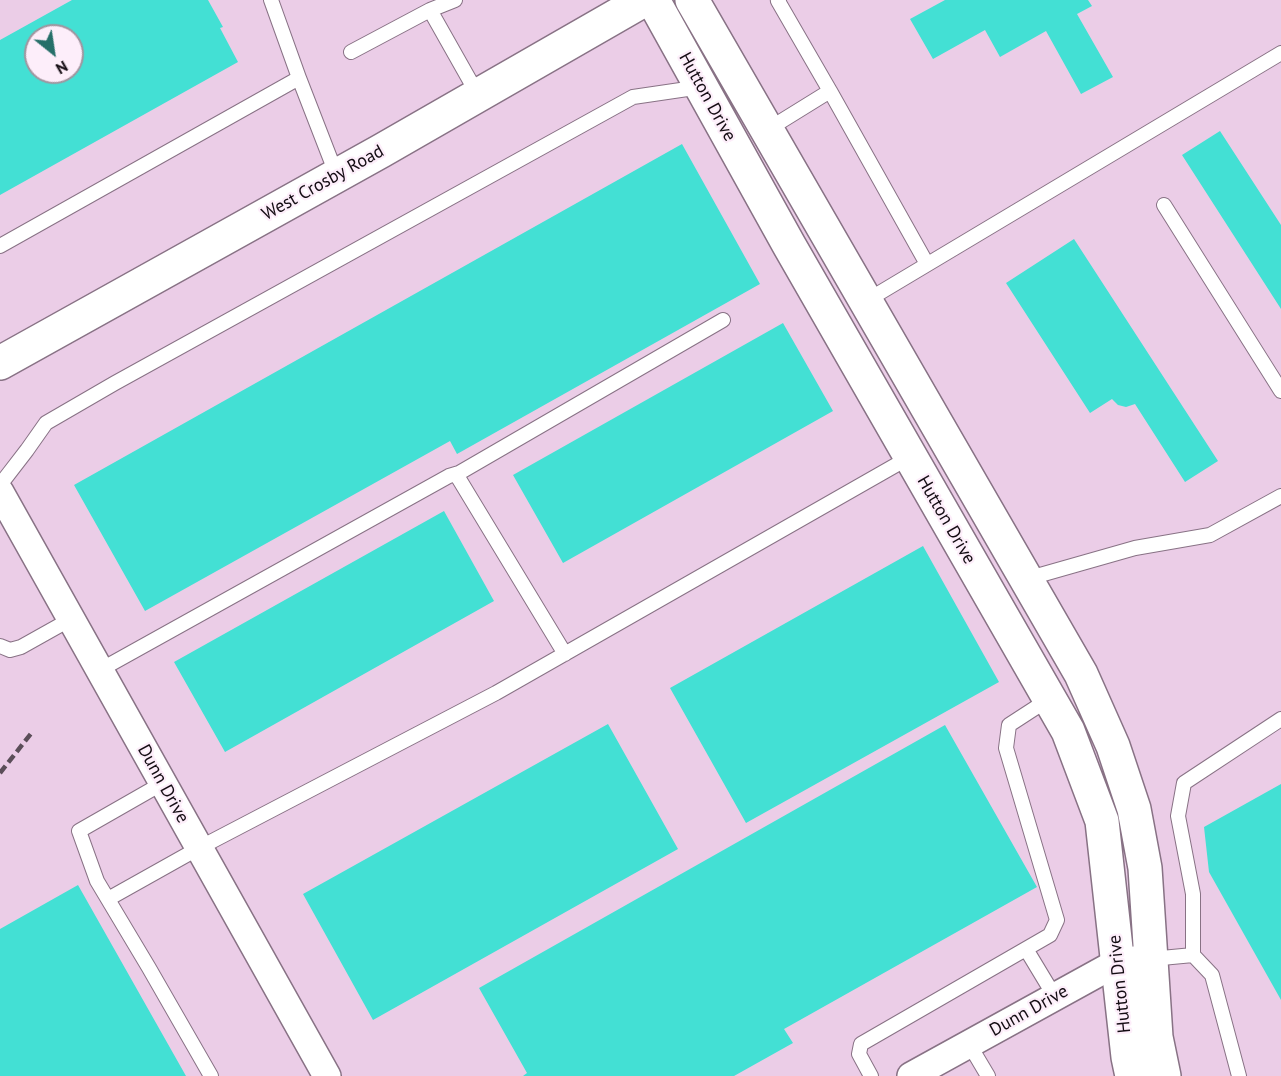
<!DOCTYPE html>
<style>
body{margin:0}
#map{position:relative;width:1281px;height:1076px;overflow:hidden;background:#f6ddf2;font-family:"PT Sans",sans-serif}
canvas{display:block}
.north{position:absolute;left:24px;top:24px;width:60px;height:60px;box-sizing:border-box;background:#fdeefa;border:2px solid #a0949e;border-radius:50%;rotate:150deg;font-size:16px;font-weight:700;line-height:24px;text-align:center;color:#140c13}
.north::after{content:'';display:block;margin:auto;width:21px;height:27px;background:#266f69;clip-path:polygon(50% 0,100% 100%,50% 72%,0 100%)}
</style>
<div id="map">
<canvas width="1281" height="1076"></canvas>
<div class="north">N</div>
</div>
<script>
const c = document.querySelector('canvas').getContext('2d');
c.lineJoin = 'round';
function fillPath(path, color) { c.fillStyle = color; c.fill(path, 'evenodd'); }
function stroke(path, color, width, dash) { c.strokeStyle = color; c.lineWidth = width; c.lineCap = dash ? 'butt' : 'round'; c.setLineDash(dash || []); c.stroke(path); }
function drawText(font, color, halo, rows, align = 'center') {
  c.font = font + ' "PT Sans",sans-serif'; c.lineWidth = 4.5; c.setLineDash([]); c.textBaseline = 'middle'; c.strokeStyle = halo; c.fillStyle = color; for (const [text, x, y, turn = 0] of rows) {
    c.save(); c.translate(x, y); c.rotate((+turn || 0) * Math.PI / 180); c.textAlign = isNaN(turn) ? turn : align; if (halo) c.strokeText(text, 0, 0); c.fillText(text, 0, 0); c.restore();
  }
}
const built = new Path2D(`
 M 0,0 L 1281,0 L 1281,1076 L 0,1076 ZM 36,36 L 72,36 L 72,72 L 36,72 Z`);
const building = new Path2D(`
 M 72,0 L 208,0 L 223,27 L 220,28 L 238,62 L 0,195 L 0,40 ZM 36,36 L 72,36 L 72,72 L 36,72 Z
 M 945,0 L 1088,0 L 1092,6 L 1077,14 L 1113,77 L 1081,94 L 1046,31 L 1000,57 L 985,30 L 933,59 L 910,19 Z
 M 1220,131 L 1281,225 L 1281,309 L 1182,155 Z
 M 682,144 L 760,284 L 457,454 L 450,441 L 145,611 L 74,485 Z
 M 1074,239 L 1218,461 L 1185,482 L 1135,404 L 1126,407 L 1118,405 L 1112,399 L 1090,413 L 1006,283 Z
 M 783,323 L 833,411 L 563,563 L 513,475 Z
 M 444,511 L 494,601 L 225,752 L 174,662 Z
 M 923,546 L 999,682 L 746,823 L 670,688 Z
 M 608,724 L 678,849 L 373,1020 L 303,894 Z
 M 945,725 L 1037,887 L 784,1029 L 793,1043 L 734,1076 L 523,1076 L 527,1073 L 479,988 Z
 M 1281,784 L 1281,1000 L 1209,872 L 1204,827 Z
 M 78,885 L 186,1076 L 0,1076 L 0,929 Z`);
const service = new Path2D(`
 M 455,0 L 430,10 L 478,95
 M 351,52 L 430,10
 M 299,78 L 337,176
 M 830,91 L 927,264
 M 767,130 L 830,91 L 778,1 L 779,0
 M 1164,205 L 1281,391
 M 0,246 L 299,78 L 271,0
 M 866,301 L 1281,53
 M 456,474 L 565,654
 M 0,485 L 27,450 L 46,423 L 115,383 L 633,97 L 701,87
 M 1026,579 L 1135,548 L 1210,535 L 1281,496
 M 0,646 L 10,650 L 21,647 L 71,619
 M 100,670 L 449,476 L 459,473 L 723,320
 M 163,783 L 79,831 L 97,881 L 149,968 L 211,1076
 M 108,899 L 199,848 L 496,693 L 910,457
 M 1026,949 L 1055,997
 M 1193,955 L 1193,894 L 1178,816 L 1184,783 L 1281,719
 M 1151,959 L 1193,955 L 1212,975 L 1239,1076
 M 969,1044 L 988,1076
 M 871,1076 L 859,1054 L 861,1044 L 1050,935 L 1057,920 L 1006,748 L 1009,725 L 1049,699`);
const minor = new Path2D(`
 M 0,492 L 327,1076
 M 911,1076 L 1118,962 L 1135,960`);
const tertiary = new Path2D(`
 M 653,0 L 789,245 L 1068,731 L 1102,821 L 1128,1057 L 1132,1076
 M 692,0 L 1081,674 L 1113,746 L 1134,809 L 1145,868 L 1156,1037 L 1164,1076
 M 0,363 L 381,151 L 644,0`);
const rail = new Path2D(`
 M 0,773 L 33,731`);
const streetNames = [
 ["Hutton Drive",707,97,61],
 ["West Crosby Road",323,183,-29],
 ["Hutton Drive",946,520,60],
 ["Dunn Drive",163,784,61],
 ["Hutton Drive",1120,984,-96],
 ["Dunn Drive",1029,1011,-29]
];
fillPath(built, '#ebcde7');
fillPath(building, '#43e0d4');
stroke(service, '#887285', 16);
stroke(minor, '#887285', 30);
stroke(tertiary, '#887285', 36);
stroke(service, '#fff', 14);
stroke(minor, '#fff', 27);
stroke(tertiary, '#fff', 33);
stroke(rail, '#5b4e59', 4.5, [9, 4.5]);
drawText('18px', '#140c13', '#fdeefa', streetNames);
</script>
